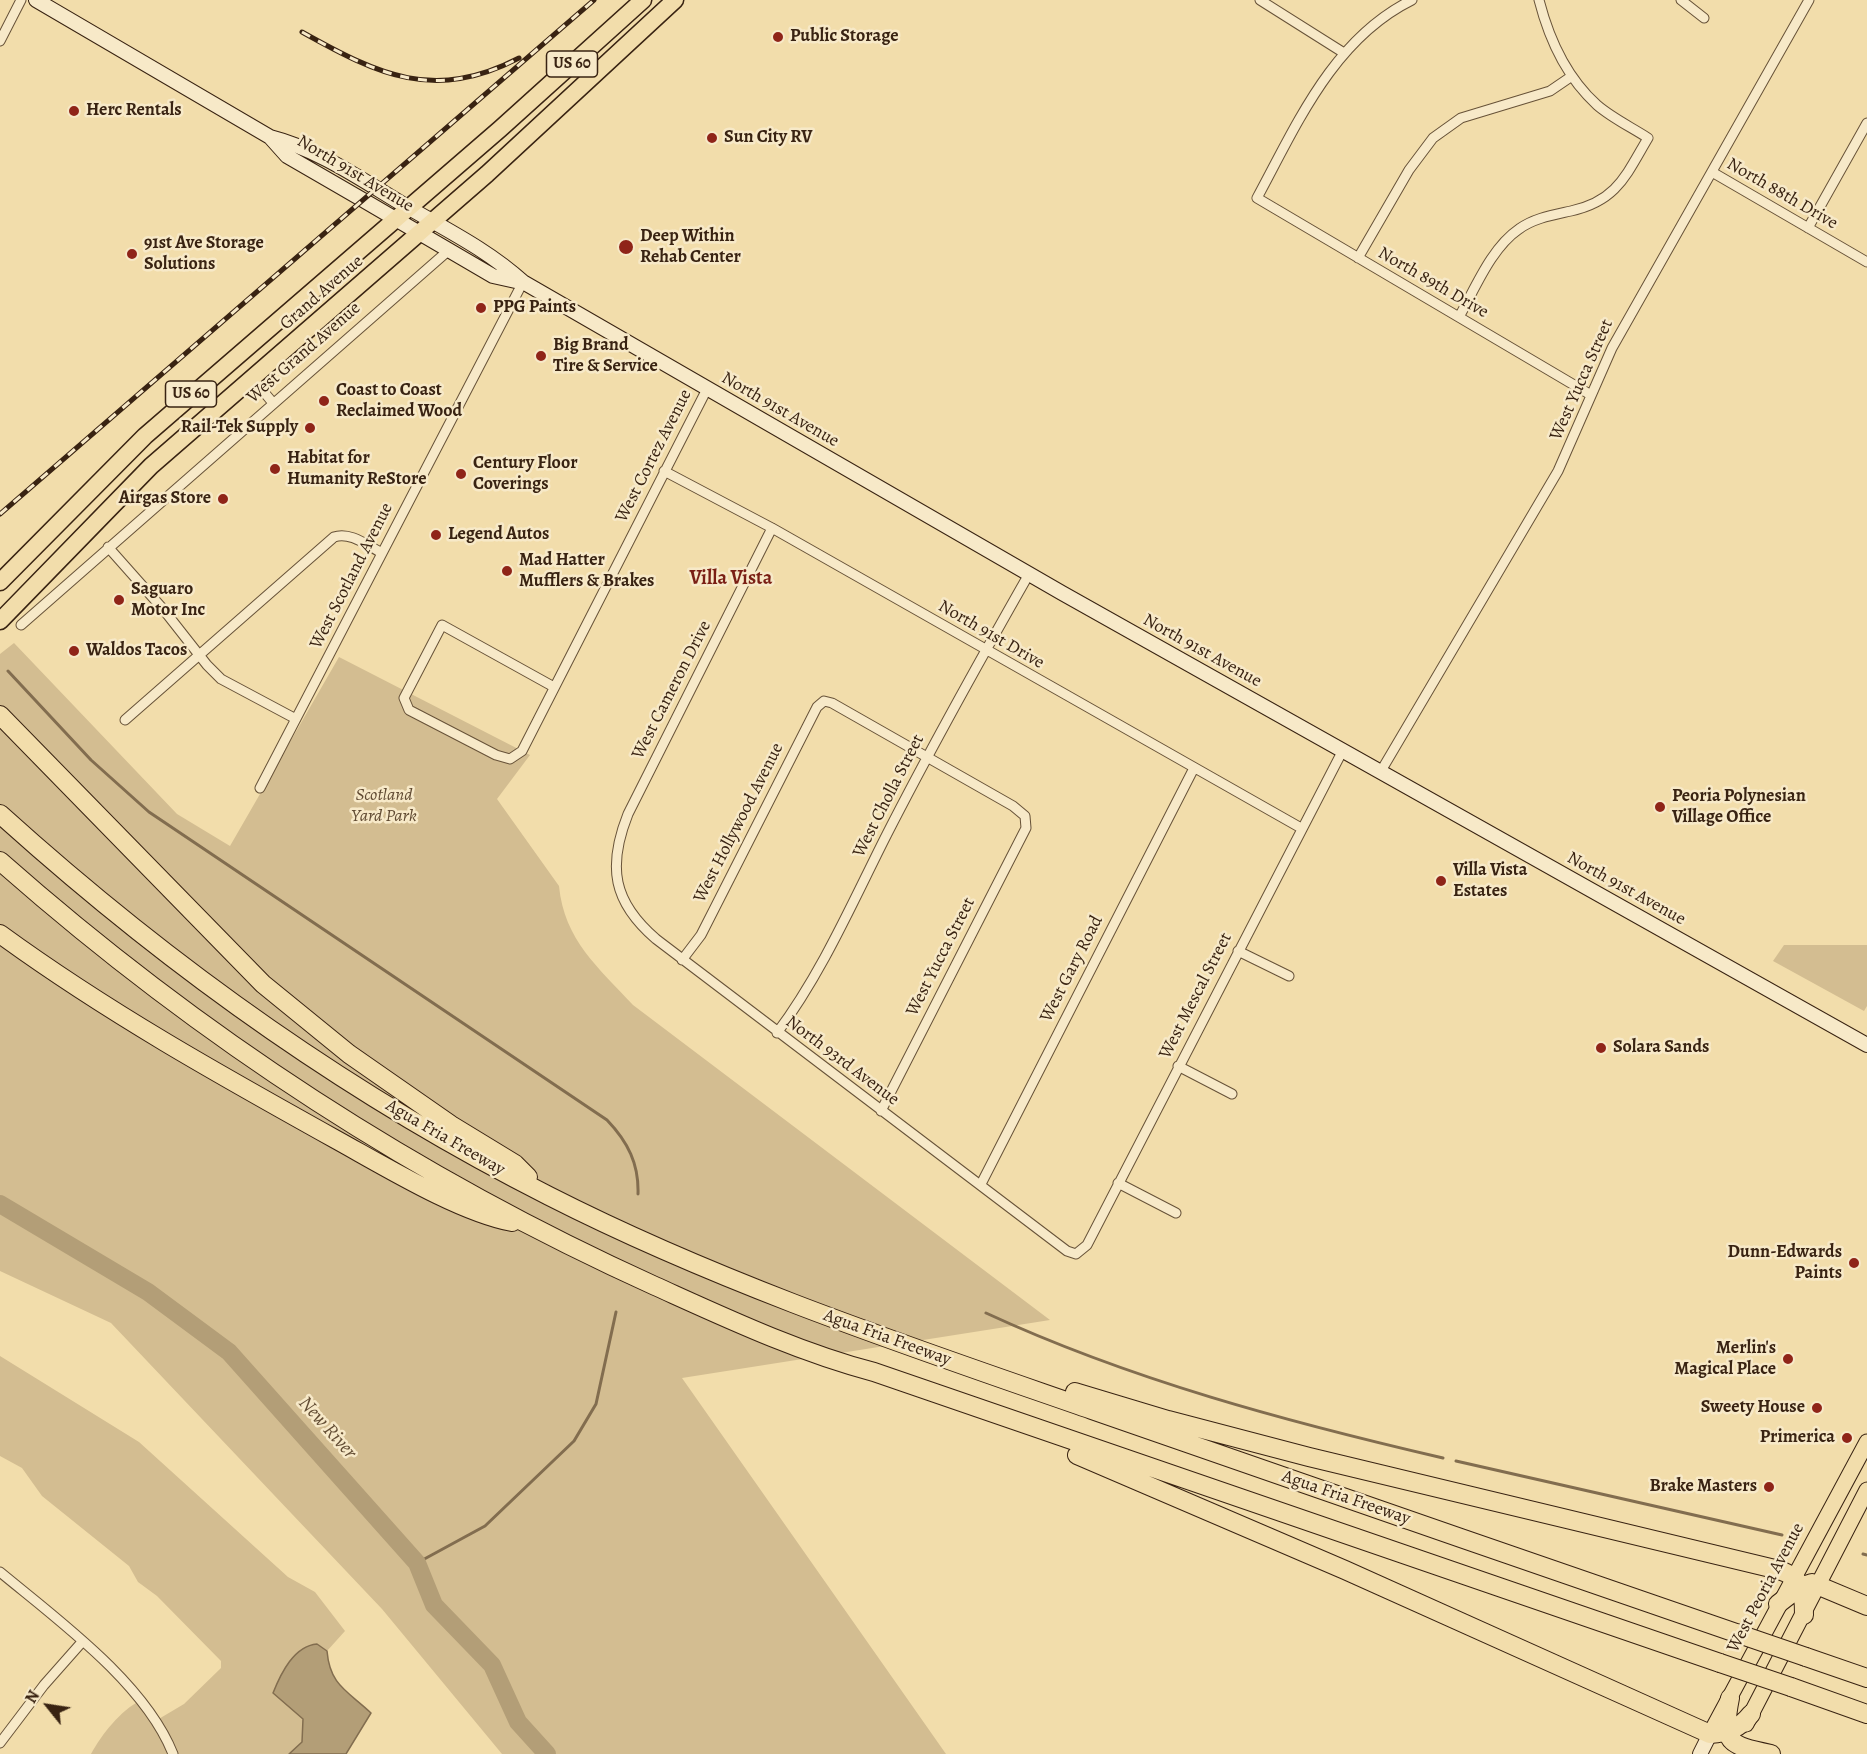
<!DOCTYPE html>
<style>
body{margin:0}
#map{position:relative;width:1867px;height:1754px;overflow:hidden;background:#f2ddab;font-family:Alegreya,serif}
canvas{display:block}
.north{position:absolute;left:18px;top:1676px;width:60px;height:60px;-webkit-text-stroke:4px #f7e9c8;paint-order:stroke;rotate:300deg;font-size:16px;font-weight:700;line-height:24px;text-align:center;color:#392312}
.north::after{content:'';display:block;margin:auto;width:21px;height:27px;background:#392312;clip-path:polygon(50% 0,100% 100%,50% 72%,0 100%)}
</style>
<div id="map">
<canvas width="1867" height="1754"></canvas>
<div class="north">N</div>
</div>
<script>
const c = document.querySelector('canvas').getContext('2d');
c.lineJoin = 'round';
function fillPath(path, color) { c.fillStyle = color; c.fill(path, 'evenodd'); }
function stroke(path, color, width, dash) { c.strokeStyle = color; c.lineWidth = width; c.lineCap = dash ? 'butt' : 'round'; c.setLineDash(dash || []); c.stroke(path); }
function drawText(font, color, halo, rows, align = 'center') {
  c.font = font + ' Alegreya,serif'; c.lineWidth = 5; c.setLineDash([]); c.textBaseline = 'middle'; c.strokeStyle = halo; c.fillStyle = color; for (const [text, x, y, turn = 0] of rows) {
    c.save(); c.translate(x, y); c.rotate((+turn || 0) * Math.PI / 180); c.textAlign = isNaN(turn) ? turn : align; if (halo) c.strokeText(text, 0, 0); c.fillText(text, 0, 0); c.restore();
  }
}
const green = new Path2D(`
 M 14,643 L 177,814 L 230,846 L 339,657 L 530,755 L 497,799 L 559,886 C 564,940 599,968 633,1005 L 1050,1320 L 682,1378 L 946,1754 L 502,1754 L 382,1609 L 111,1323 L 0,1271 L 0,654 Z
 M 1784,945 L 1867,945 L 1867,1006 L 1864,1011 L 1773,961 Z
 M 0,1356 L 139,1442 L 288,1577 L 315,1592 L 345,1631 L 327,1651 C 330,1686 348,1691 371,1713 L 346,1754 L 91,1754 C 102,1734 120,1711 141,1700 L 157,1720 L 184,1704 L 221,1668 L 221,1661 L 157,1596 L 138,1582 L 129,1566 L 42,1496 L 22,1468 L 0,1456 Z`);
const water = new Path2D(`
 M 317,1644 L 327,1651 C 330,1686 348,1691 371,1713 L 346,1754 L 289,1754 L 302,1742 L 303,1719 L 273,1693 C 281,1673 294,1646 317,1644 Z`);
const stream = new Path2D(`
 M 8,671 L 91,760 L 149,812 L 607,1120 C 628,1142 639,1164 638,1194
 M 986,1313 C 1131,1380 1288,1422 1443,1458
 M 1456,1461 L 1782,1535
 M 1863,1554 L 1867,1555
 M 417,1563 L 485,1526 L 574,1441 L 596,1404 L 616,1312`);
const river = new Path2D(`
 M 0,1204 L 148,1292 L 229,1352 L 417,1563 L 434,1605 L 492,1665 L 518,1722 L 547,1754`);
const minor = new Path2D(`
 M 1260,0 L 1344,53
 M 1412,0 C 1333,39 1297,124 1257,198 L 1591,395
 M 1681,0 L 1704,18
 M 0,41 L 21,0
 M 1712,172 L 1867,262
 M 1808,228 L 1867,123
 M 1358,258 L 1409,170 L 1433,138 L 1461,118 L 1550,91 L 1572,76
 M 1459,317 C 1475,289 1491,248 1519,229 C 1534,218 1553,215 1571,211 C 1617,201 1626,175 1648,138 C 1631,127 1612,118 1597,105 C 1566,77 1549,39 1539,0
 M 253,379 L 273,403
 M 664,471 L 772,528 L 1301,828
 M 772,528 L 628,814 C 607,867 613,902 656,939 L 1067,1251 L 1076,1254 L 1087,1245 L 1343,750
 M 108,547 L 163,609 L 207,665 L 221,679 L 296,719
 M 21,625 L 449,250
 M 554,687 L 442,625 L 404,698 L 409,710 L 496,755 L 510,759 L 522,751 L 707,389
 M 125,720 L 334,537 C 350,531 368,546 382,553
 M 1381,771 L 1558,471 L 1612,348 L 1809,0
 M 260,788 L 523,282
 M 1238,951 L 1289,976
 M 682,960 L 701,935 L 817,707 L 824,701 L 832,703 L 1013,806 L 1025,816 L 1026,828 L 881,1111
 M 777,1033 C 822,973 853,901 887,834 C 932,746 980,660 1029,574
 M 1178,1066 L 1232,1094
 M 1118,1183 L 1176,1213
 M 981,1184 L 1194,768
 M 0,1572 C 58,1620 145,1683 173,1754
 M 0,1743 L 44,1685 L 82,1642`);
const secondary = new Path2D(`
 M 36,0 L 270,137 C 318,149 362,180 404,205 C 445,229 488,250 523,282 L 1062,593 L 1867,1045
 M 270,137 L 287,156 L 363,200 L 493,276 L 520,282
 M 1700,1754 L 1710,1734`);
const primary = new Path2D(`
 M 1746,1724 L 1867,1490
 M 1710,1734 L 1867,1442`);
const trunk = new Path2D(`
 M 0,582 L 145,436 L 500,129 L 643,0
 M 0,621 L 151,466 L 487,174 L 675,0`);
const motorway = new Path2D(`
 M 0,715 L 263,984 L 349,1054 L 451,1125 L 515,1164 L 528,1177
 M 0,814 C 166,964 349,1095 549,1196 C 724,1285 908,1346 1092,1410 C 1307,1485 1521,1559 1736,1633
 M 0,861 C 198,1036 414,1177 655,1286 C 726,1318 798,1352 874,1372 L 1720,1663
 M 0,934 C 107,1012 220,1075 335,1139 C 384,1166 459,1212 512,1222
 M 1075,1392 L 1168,1420 L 1309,1457 L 1779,1570 C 1803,1578 1804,1591 1804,1615
 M 1077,1455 L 1345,1570 L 1710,1734 C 1728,1733 1740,1728 1751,1714
 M 1778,1604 L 1800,1587 L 1812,1583 L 1867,1606
 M 1806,1657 L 1867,1678
 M 1791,1687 L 1867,1714
 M 1730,1698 C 1721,1743 1728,1745 1771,1754`);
const rail = new Path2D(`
 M 302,32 C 379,75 434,102 519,58
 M 0,514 L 594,0`);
const motorwayBridge = new Path2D(`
 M 1736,1633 L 1806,1657
 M 1720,1663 L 1791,1687`);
const markers = [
 [778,37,6,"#8f2418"],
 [74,111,6,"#8f2418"],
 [712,138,6,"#8f2418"],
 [626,247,8,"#8f2418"],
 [132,254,6,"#8f2418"],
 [481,308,6,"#8f2418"],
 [541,356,6,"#8f2418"],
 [324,401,6,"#8f2418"],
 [310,428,6,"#8f2418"],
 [275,469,6,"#8f2418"],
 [461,474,6,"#8f2418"],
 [223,499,6,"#8f2418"],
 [436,535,6,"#8f2418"],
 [507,571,6,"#8f2418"],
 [119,600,6,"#8f2418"],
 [74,651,6,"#8f2418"],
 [1660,807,6,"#8f2418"],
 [1441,881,6,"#8f2418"],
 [1601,1048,6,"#8f2418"],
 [1854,1263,6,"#8f2418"],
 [1788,1359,6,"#8f2418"],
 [1817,1408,6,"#8f2418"],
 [1847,1438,6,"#8f2418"],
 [1769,1487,6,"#8f2418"]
];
const shields = [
 [572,64,51],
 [191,394,51]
];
const shieldNames = [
 ["US 60",572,64],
 ["US 60",191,394]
];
const poiNames = [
 ["Public Storage",790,37],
 ["Herc Rentals",86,111],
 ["Sun City RV",724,138],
 ["Deep Within",640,237],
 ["Rehab Center",640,258],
 ["91st Ave Storage",144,244],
 ["Solutions",144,265],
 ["PPG Paints",493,308],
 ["Big Brand",553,346],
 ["Tire & Service",553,367],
 ["Coast to Coast",336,391],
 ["Reclaimed Wood",336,412],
 ["Rail-Tek Supply",298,428,"right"],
 ["Habitat for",287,459],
 ["Humanity ReStore",287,480],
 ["Century Floor",473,464],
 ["Coverings",473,485],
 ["Airgas Store",211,499,"right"],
 ["Legend Autos",448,535],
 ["Mad Hatter",519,561],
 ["Mufflers & Brakes",519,582],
 ["Saguaro",131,590],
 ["Motor Inc",131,611],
 ["Waldos Tacos",86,651],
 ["Peoria Polynesian",1672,797],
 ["Village Office",1672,818],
 ["Villa Vista",1453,871],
 ["Estates",1453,892],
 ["Solara Sands",1613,1048],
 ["Dunn-Edwards",1842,1253,"right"],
 ["Paints",1842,1274,"right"],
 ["Merlin's",1776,1349,"right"],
 ["Magical Place",1776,1370,"right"],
 ["Sweety House",1805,1408,"right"],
 ["Primerica",1835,1438,"right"],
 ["Brake Masters",1757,1487,"right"]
];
const streetNames = [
 ["North 91st Avenue",355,174,31],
 ["North 88th Drive",1782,194,30],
 ["North 89th Drive",1433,283,30],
 ["Grand Avenue",322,293,-41],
 ["West Grand Avenue",304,353,-41],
 ["West Yucca Street",1582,380,-66],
 ["North 91st Avenue",780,410,30],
 ["West Cortez Avenue",654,456,-63],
 ["West Scotland Avenue",352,576,-63],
 ["North 91st Drive",991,635,30],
 ["North 91st Avenue",1202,651,29],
 ["West Cameron Drive",672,690,-63],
 ["West Cholla Street",889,796,-63],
 ["West Hollywood Avenue",739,823,-63],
 ["North 91st Avenue",1626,889,29],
 ["West Yucca Street",941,957,-63],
 ["West Gary Road",1072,969,-63],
 ["West Mescal Street",1196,996,-63],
 ["North 93rd Avenue",842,1061,37],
 ["Agua Fria Freeway",445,1138,30],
 ["Agua Fria Freeway",887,1338,20],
 ["Agua Fria Freeway",1346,1498,19],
 ["West Peoria Avenue",1766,1588,-62]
];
const parkNames = [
 ["Scotland",384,796],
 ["Yard Park",384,817]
];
const neighbourhoodNames = [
 ["Villa Vista",731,579]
];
const waterNames = [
 ["New River",327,1428,48]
];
fillPath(green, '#d3bd91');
fillPath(water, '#b39e77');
stroke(water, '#826d4f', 1.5);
stroke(stream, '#826d4f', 3);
stroke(river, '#b39e77', 18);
stroke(minor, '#675238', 11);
stroke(secondary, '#392312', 16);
stroke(primary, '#392312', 17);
stroke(trunk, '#392312', 19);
stroke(motorway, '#392312', 20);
stroke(minor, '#f7e9c8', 9);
stroke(secondary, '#f7e9c8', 14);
stroke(primary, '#f2ddab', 15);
stroke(trunk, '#f2ddab', 16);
stroke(motorway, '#f2ddab', 18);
stroke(rail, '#392312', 5);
stroke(rail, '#f7e9c8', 3, [9]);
stroke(motorwayBridge, '#392312', 20, []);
stroke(motorwayBridge, '#f2ddab', 18);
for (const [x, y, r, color] of markers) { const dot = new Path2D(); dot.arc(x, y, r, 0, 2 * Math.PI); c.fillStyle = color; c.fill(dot); stroke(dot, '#f7e9c8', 2); }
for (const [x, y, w] of shields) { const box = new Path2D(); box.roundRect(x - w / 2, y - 13, w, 26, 4.5); c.fillStyle = '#f7e9c8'; c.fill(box); stroke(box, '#392312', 1.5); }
drawText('bold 16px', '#392312', null, shieldNames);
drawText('bold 18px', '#392312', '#f7e9c8', poiNames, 'left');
drawText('18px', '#392312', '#f7e9c8', streetNames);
drawText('italic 18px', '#604a32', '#f7e9c8', parkNames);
drawText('bold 20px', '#7a1f14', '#f7e9c8', neighbourhoodNames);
drawText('italic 20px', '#644e35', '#f7e9c8', waterNames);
</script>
